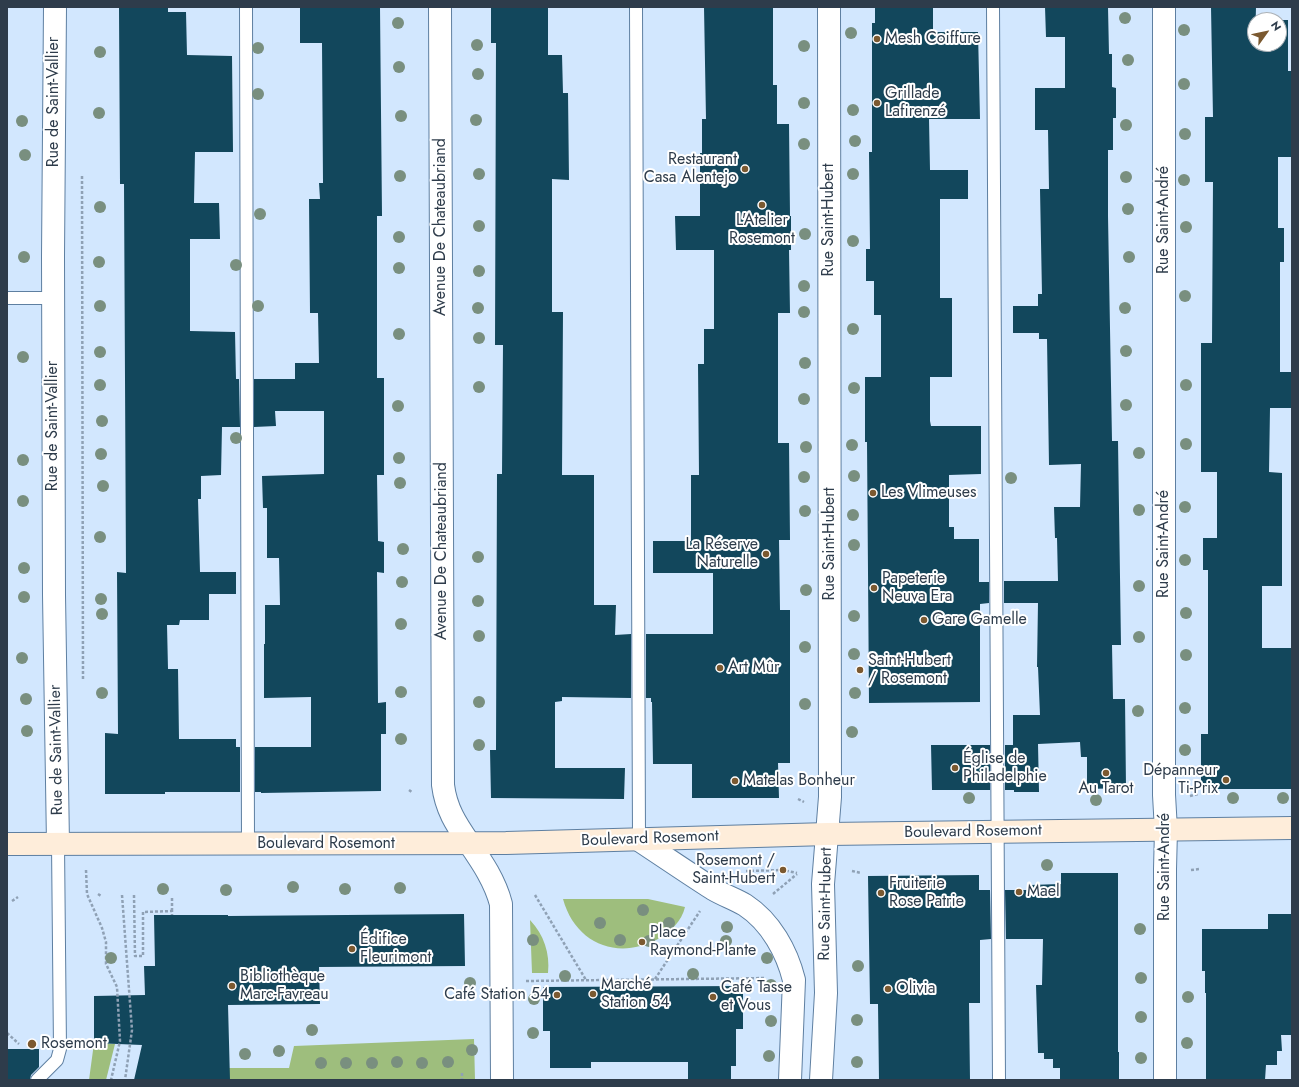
<!DOCTYPE html>
<meta charset="utf-8">
<style>
body{margin:0}
#map{position:relative;width:1299px;height:1087px;overflow:hidden;background:#d2e7fe;font-family:Jost,sans-serif}
canvas{display:block}
.frame{position:absolute;inset:0;border:8px solid #2e3c4b;pointer-events:none}
.north{position:absolute;left:1247px;top:12px;width:40px;height:40px;box-sizing:border-box;background:#fff;border:1px solid #abb1b7;border-radius:50%;rotate:57deg;font-size:11px;font-weight:700;line-height:16px;text-align:center;color:#2e3c4b}
.north::after{content:'';display:block;margin:auto;width:14px;height:18px;background:#7b5930;clip-path:polygon(50% 0,100% 100%,50% 72%,0 100%)}
</style>
<div id="map">
<canvas width="1299" height="1087"></canvas>
<div class="frame"></div>
<div class="north">N</div>
</div>
<script>
const c = document.querySelector('canvas').getContext('2d');
c.lineJoin = 'round';
function fillPath(path, color) { c.fillStyle = color; c.fill(path, 'evenodd'); }
function stroke(path, color, width, dash) { c.strokeStyle = color; c.lineWidth = width; c.lineCap = dash ? 'butt' : 'round'; c.setLineDash(dash || []); c.stroke(path); }
function drawText(font, color, halo, rows, align = 'center') {
  c.font = font + ' Jost,sans-serif'; c.lineWidth = 4; c.setLineDash([]); c.textBaseline = 'middle'; c.strokeStyle = halo; c.fillStyle = color; for (const [text, x, y, turn = 0] of rows) {
    c.save(); c.translate(x, y); c.rotate((+turn || 0) * Math.PI / 180); c.textAlign = isNaN(turn) ? turn : align; if (halo) c.strokeText(text, 0, 0); c.fillText(text, 0, 0); c.restore();
  }
}
const green = new Path2D(`
 M 563,899 L 648,899 L 685,907 C 682,921 670,932 658,939 C 617,961 575,943 563,899 Z
 M 530,920 C 544,935 550,953 548,973 L 532,973 Z
 M 474,1039 L 475,1080 L 229,1080 L 229,1068 L 289,1068 L 294,1046 Z
 M 94,1043 L 115,1044 L 106,1080 L 89,1080 Z`);
const building = new Path2D(`
 M 119,7 L 168,7 L 168,12 L 186,12 L 187,55 L 232,56 L 233,152 L 195,152 L 194,203 L 219,203 L 220,239 L 190,239 L 190,331 L 235,332 L 236,379 L 239,379 L 240,427 L 222,427 L 221,475 L 201,476 L 201,499 L 198,499 L 200,572 L 236,572 L 236,594 L 209,594 L 209,620 L 180,620 L 179,625 L 167,625 L 168,669 L 178,669 L 179,739 L 236,739 L 236,747 L 240,747 L 240,792 L 165,792 L 165,794 L 105,794 L 105,733 L 118,734 L 117,572 L 126,573 L 124,184 L 120,184 Z
 M 300,7 L 380,7 L 382,216 L 377,216 L 377,378 L 384,378 L 384,475 L 377,475 L 378,541 L 384,542 L 384,573 L 377,572 L 378,703 L 386,702 L 386,734 L 381,734 L 381,791 L 261,793 L 261,792 L 255,792 L 255,747 L 311,747 L 311,697 L 264,698 L 264,644 L 265,644 L 265,605 L 280,605 L 279,558 L 267,558 L 267,508 L 263,508 L 262,476 L 324,474 L 324,411 L 275,411 L 276,426 L 254,427 L 254,379 L 295,379 L 295,363 L 319,363 L 318,313 L 310,313 L 309,199 L 320,199 L 319,183 L 323,183 L 322,43 L 300,43 Z
 M 491,7 L 548,7 L 548,55 L 562,55 L 563,93 L 568,93 L 569,180 L 552,179 L 552,312 L 563,312 L 562,475 L 594,475 L 594,605 L 616,605 L 615,635 L 631,634 L 631,698 L 562,697 L 562,701 L 555,702 L 555,768 L 625,768 L 624,799 L 491,798 L 490,750 L 496,750 L 497,474 L 502,474 L 503,345 L 495,345 L 496,43 L 491,43 Z
 M 704,7 L 773,7 L 773,85 L 777,85 L 777,124 L 789,124 L 790,216 L 791,216 L 791,250 L 789,250 L 790,313 L 778,313 L 778,443 L 789,443 L 790,540 L 779,540 L 780,610 L 790,610 L 790,763 L 778,763 L 779,798 L 692,798 L 692,764 L 653,764 L 652,702 L 651,702 L 651,698 L 646,698 L 646,634 L 713,634 L 713,573 L 653,573 L 653,541 L 691,541 L 691,475 L 699,475 L 698,364 L 704,364 L 704,329 L 714,329 L 714,250 L 676,250 L 675,216 L 700,216 L 700,153 L 702,153 L 702,119 L 706,119 Z
 M 875,7 L 933,7 L 933,32 L 978,32 L 980,119 L 929,119 L 930,170 L 968,170 L 968,199 L 940,199 L 940,298 L 952,298 L 952,377 L 930,377 L 930,421 L 931,426 L 981,426 L 981,474 L 949,475 L 949,527 L 954,527 L 954,539 L 979,539 L 979,582 L 989,582 L 989,603 L 980,604 L 980,702 L 869,703 L 867,442 L 865,442 L 865,377 L 881,377 L 881,315 L 874,315 L 874,281 L 866,281 L 866,249 L 870,249 L 869,152 L 872,152 L 872,23 L 875,23 Z
 M 1045,7 L 1108,7 L 1109,54 L 1112,54 L 1112,87 L 1116,88 L 1116,118 L 1113,118 L 1113,150 L 1108,150 L 1108,216 L 1112,441 L 1118,441 L 1121,645 L 1112,645 L 1113,699 L 1125,699 L 1126,788 L 1087,789 L 1087,757 L 1081,757 L 1080,742 L 1038,744 L 1039,792 L 1014,792 L 1014,790 L 1005,790 L 1005,745 L 1013,745 L 1013,715 L 1040,715 L 1038,667 L 1037,667 L 1038,603 L 1004,603 L 1004,581 L 1058,581 L 1057,538 L 1055,538 L 1054,507 L 1080,507 L 1081,464 L 1049,465 L 1047,339 L 1039,339 L 1039,333 L 1013,333 L 1013,306 L 1038,306 L 1038,294 L 1042,294 L 1040,189 L 1049,189 L 1048,130 L 1035,130 L 1035,88 L 1065,88 L 1065,37 L 1046,37 Z
 M 1211,7 L 1256,7 L 1255,44 L 1279,44 L 1279,20 L 1288,20 L 1288,71 L 1292,71 L 1292,157 L 1278,157 L 1278,228 L 1284,228 L 1284,262 L 1280,262 L 1280,372 L 1292,372 L 1292,408 L 1270,408 L 1269,472 L 1282,473 L 1282,586 L 1262,586 L 1262,648 L 1292,648 L 1292,789 L 1201,789 L 1201,734 L 1208,734 L 1208,570 L 1203,570 L 1203,538 L 1217,538 L 1217,472 L 1201,472 L 1201,343 L 1212,343 L 1213,182 L 1205,182 L 1205,117 L 1213,117 Z
 M 931,745 L 990,745 L 990,790 L 932,790 Z
 M 1061,873 L 1118,873 L 1118,1052 L 1119,1052 L 1119,1080 L 1060,1080 L 1060,1068 L 1053,1068 L 1053,1059 L 1044,1059 L 1044,1053 L 1038,1053 L 1036,985 L 1042,985 L 1043,939 L 1006,939 L 1005,890 L 1030,890 L 1030,885 L 1061,884 Z
 M 979,875 L 979,890 L 990,890 L 991,939 L 980,940 L 980,1003 L 969,1003 L 970,1080 L 879,1080 L 878,1004 L 870,1004 L 868,876 Z
 M 464,914 L 465,966 L 319,967 L 320,1004 L 228,1005 L 230,1080 L 134,1080 L 142,1045 L 94,1043 L 94,996 L 145,995 L 144,966 L 155,966 L 154,915 L 228,915 L 228,916 Z
 M 1268,914 L 1292,914 L 1292,1035 L 1281,1035 L 1282,1051 L 1277,1051 L 1277,1065 L 1266,1065 L 1265,1080 L 1206,1080 L 1206,993 L 1205,993 L 1205,971 L 1202,971 L 1202,929 L 1268,929 Z
 M 743,986 L 743,1029 L 736,1029 L 736,1066 L 731,1066 L 731,1080 L 688,1080 L 688,1062 L 591,1062 L 591,1068 L 550,1068 L 550,1031 L 543,1031 L 543,987 Z
 M 7,1049 L 39,1049 L 39,1067 L 31,1075 L 30,1080 L 7,1080 Z`);
const path = new Path2D(`
 M 82,176 L 83,679
 M 409,790 L 413,793
 M 1190,796 L 1198,794
 M 798,799 L 804,802
 M 86,870 L 87,894 L 102,928 L 106,942 L 106,964 L 117,987 L 120,1041 L 111,1080
 M 1191,870 L 1200,869
 M 746,871 L 783,870 L 797,873
 M 852,871 L 861,873
 M 98,894 L 101,896
 M 773,894 L 797,874
 M 122,895 L 132,1030 L 125,1080
 M 134,895 L 135,956 L 143,956 L 143,912 L 172,911 L 172,915
 M 535,895 L 586,980
 M 12,901 L 18,897
 M 172,911 L 172,896
 M 655,979 L 700,911
 M 526,981 L 766,978
 M 7,1033 L 19,1044
 M 462,1073 L 462,1080`);
const service = new Path2D(`
 M 246,7 L 248,844
 M 636,7 L 639,840
 M 993,7 L 999,1080
 M 7,298 L 53,298
 M 37,1080 L 57,1060 L 60,1049 L 58,844`);
const minor = new Path2D(`
 M 55,7 L 53,256 L 54,595 L 58,844
 M 1164,7 L 1164,795 L 1166,830 L 1165,869 L 1165,1080
 M 469,843 C 482,862 495,881 501,904 L 502,1080`);
const tertiary = new Path2D(`
 M 440,7 L 443,785 C 446,809 456,824 469,843
 M 639,840 C 663,856 688,873 713,889 C 723,895 735,899 745,905 C 771,922 787,952 794,980 L 790,1080
 M 821,1080 L 826,993 L 823,884 L 830,797 L 829,7`);
const secondary = new Path2D(`
 M 7,844 L 506,843 L 828,834 L 1292,828`);
const trees = [
 [1125,18],
 [398,23],
 [1184,30],
 [851,33],
 [477,45],
 [804,46],
 [258,48],
 [100,52],
 [1128,60],
 [399,67],
 [478,74],
 [1184,84],
 [258,94],
 [804,103],
 [853,110],
 [99,113],
 [401,116],
 [476,120],
 [22,121],
 [1126,125],
 [1185,134],
 [855,141],
 [804,144],
 [25,155],
 [479,174],
 [853,174],
 [400,176],
 [1126,177],
 [1184,180],
 [100,207],
 [1128,209],
 [260,214],
 [479,226],
 [1186,227],
 [805,234],
 [399,237],
 [853,241],
 [24,257],
 [1129,257],
 [99,262],
 [236,265],
 [399,268],
 [479,271],
 [804,286],
 [1185,296],
 [100,306],
 [258,306],
 [478,308],
 [1125,308],
 [804,312],
 [853,329],
 [399,334],
 [479,338],
 [1126,351],
 [100,352],
 [23,357],
 [805,363],
 [100,385],
 [1186,385],
 [479,387],
 [854,388],
 [804,399],
 [1126,405],
 [398,406],
 [102,421],
 [236,438],
 [1186,444],
 [852,445],
 [806,447],
 [1139,453],
 [101,454],
 [399,458],
 [23,460],
 [854,476],
 [804,477],
 [1011,478],
 [400,483],
 [103,486],
 [23,501],
 [1185,507],
 [1139,510],
 [805,511],
 [853,515],
 [100,537],
 [854,545],
 [403,549],
 [478,557],
 [1185,560],
 [24,568],
 [402,582],
 [1139,586],
 [806,590],
 [24,597],
 [101,599],
 [478,601],
 [1186,613],
 [102,614],
 [854,616],
 [401,624],
 [479,636],
 [1139,637],
 [805,647],
 [854,654],
 [1186,655],
 [22,658],
 [401,692],
 [102,693],
 [855,693],
 [26,699],
 [479,702],
 [805,704],
 [1185,708],
 [1138,711],
 [27,731],
 [852,732],
 [401,739],
 [479,745],
 [1185,750],
 [969,798],
 [1233,798],
 [1283,798],
 [1096,800],
 [1047,865],
 [293,887],
 [400,888],
 [163,889],
 [345,889],
 [226,890],
 [643,910],
 [600,923],
 [669,923],
 [727,927],
 [1140,929],
 [533,940],
 [620,940],
 [649,941],
 [726,941],
 [111,958],
 [767,958],
 [858,966],
 [693,974],
 [565,976],
 [1141,978],
 [470,983],
 [771,985],
 [1188,997],
 [534,999],
 [1141,1017],
 [857,1020],
 [771,1021],
 [312,1030],
 [533,1033],
 [1187,1043],
 [472,1050],
 [279,1051],
 [245,1054],
 [769,1056],
 [1141,1058],
 [397,1062],
 [448,1062],
 [857,1062],
 [321,1063],
 [346,1063],
 [372,1063],
 [422,1063]
];
const markers = [
 [877,39,4,"#7b5930"],
 [877,103,4,"#7b5930"],
 [745,169,4,"#7b5930"],
 [762,205,4,"#7b5930"],
 [873,493,4,"#7b5930"],
 [766,554,4,"#7b5930"],
 [874,588,4,"#7b5930"],
 [924,620,4,"#7b5930"],
 [720,668,4,"#7b5930"],
 [860,670,4,"#7b5930"],
 [955,768,4,"#7b5930"],
 [1106,773,4,"#7b5930"],
 [1226,780,4,"#7b5930"],
 [735,781,4,"#7b5930"],
 [783,870,4,"#7b5930"],
 [1019,892,4,"#7b5930"],
 [881,893,4,"#7b5930"],
 [642,942,4,"#7b5930"],
 [352,949,4,"#7b5930"],
 [232,986,4,"#7b5930"],
 [888,989,4,"#7b5930"],
 [593,994,4,"#7b5930"],
 [557,995,4,"#7b5930"],
 [713,997,4,"#7b5930"],
 [32,1044,5,"#7b5930"]
];
const poiNames = [
 ["Mesh Coiffure",885,39],
 ["Grillade",885,94],
 ["Lafirenzé",885,112],
 ["Restaurant",737,160,"right"],
 ["Casa Alentejo",737,178,"right"],
 ["L'Atelier",762,221,"center"],
 ["Rosemont",762,239,"center"],
 ["Les Vlimeuses",881,493],
 ["La Réserve",758,545,"right"],
 ["Naturelle",758,563,"right"],
 ["Papeterie",882,579],
 ["Neuva Era",882,597],
 ["Gare Gamelle",932,620],
 ["Saint-Hubert",868,661],
 ["/ Rosemont",868,679],
 ["Art Mûr",728,668],
 ["Église de",963,759],
 ["Philadelphie",963,777],
 ["Dépanneur",1218,771,"right"],
 ["Ti-Prix",1218,789,"right"],
 ["Matelas Bonheur",743,781],
 ["Au Tarot",1106,789,"center"],
 ["Rosemont /",775,861,"right"],
 ["Saint-Hubert",775,879,"right"],
 ["Fruiterie",889,884],
 ["Rose Patrie",889,902],
 ["Mael",1027,892],
 ["Place",650,933],
 ["Raymond-Plante",650,951],
 ["Édifice",360,940],
 ["Fleurimont",360,958],
 ["Bibliothèque",240,977],
 ["Marc-Favreau",240,995],
 ["Marché",601,985],
 ["Station 54",601,1003],
 ["Café Tasse",721,988],
 ["et Vous",721,1006],
 ["Olivia",896,989],
 ["Café Station 54",549,995,"right"],
 ["Rosemont",41,1044]
];
const streetNames = [
 ["Rue de Saint-Vallier",54,102,-90],
 ["Rue Saint-Hubert",829,220,-90],
 ["Rue Saint-André",1164,220,-90],
 ["Avenue De Chateaubriand",441,227,-90],
 ["Rue de Saint-Vallier",53,426,-90],
 ["Rue Saint-Hubert",830,544,-90],
 ["Rue Saint-André",1164,544,-90],
 ["Avenue De Chateaubriand",442,551,-90],
 ["Rue de Saint-Vallier",57,750,-91],
 ["Boulevard Rosemont",973,832,-1],
 ["Boulevard Rosemont",650,839,-2],
 ["Boulevard Rosemont",326,844],
 ["Rue Saint-André",1165,867,-90],
 ["Rue Saint-Hubert",826,904,-89]
];
fillPath(green, '#9ebe7d');
fillPath(building, '#12475c');
stroke(service, '#5e7fa1', 14);
stroke(minor, '#5e7fa1', 24);
stroke(tertiary, '#5e7fa1', 24);
stroke(secondary, '#5e7fa1', 24);
stroke(path, '#8fa1b5', 2.5, [3, 2]);
stroke(service, '#fff', 12);
stroke(minor, '#fff', 22);
stroke(tertiary, '#fff', 22);
stroke(secondary, '#feedda', 22);
c.fillStyle = '#798f7f';
for (const [x, y] of trees) { c.beginPath(); c.arc(x, y, 6, 0, 2 * Math.PI); c.fill(); }
for (const [x, y, r, color] of markers) { const dot = new Path2D(); dot.arc(x, y, r, 0, 2 * Math.PI); c.fillStyle = color; c.fill(dot); stroke(dot, '#fff', 1.5); }
drawText('16px', '#2e3c4b', '#fff', poiNames, 'left');
drawText('16px', '#2e3c4b', '#fff', streetNames);
</script>
